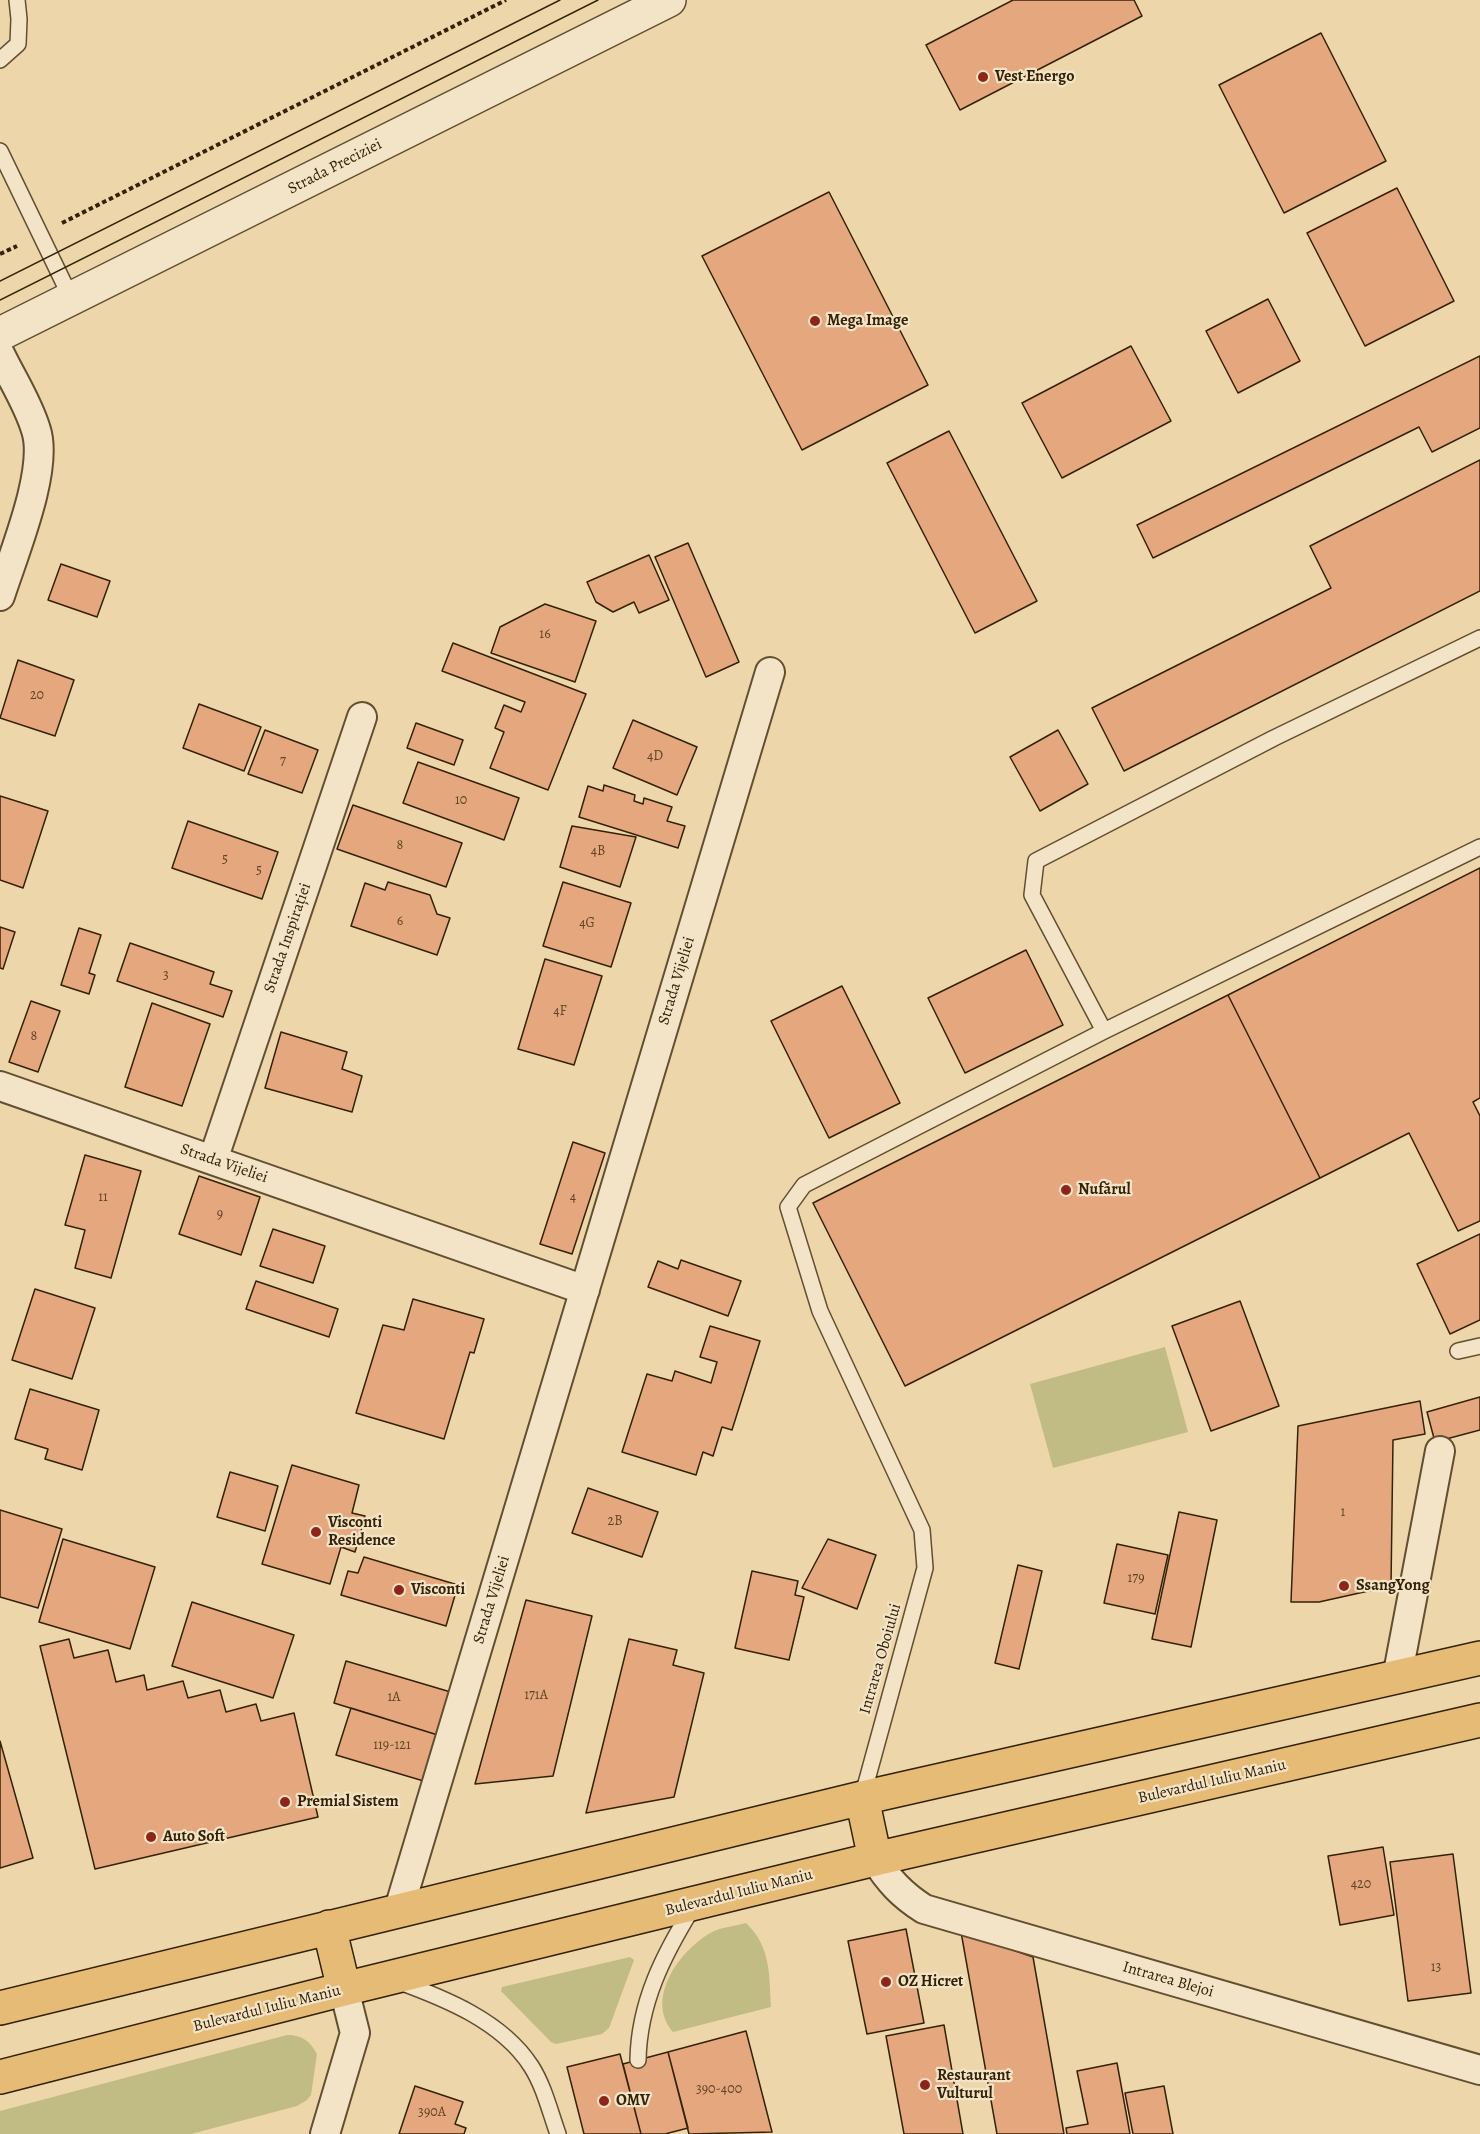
<!DOCTYPE html>
<meta charset="utf-8">
<style>
body{margin:0}
canvas{display:block;background:#edd6aa}
</style>
<canvas width="1480" height="2134"></canvas>
<script>
const c = document.querySelector('canvas').getContext('2d');
c.lineJoin = 'round';
function fillPath(path, color) { c.fillStyle = color; c.fill(path, 'evenodd'); }
function stroke(path, color, width, dash) { c.strokeStyle = color; c.lineWidth = width; c.lineCap = dash ? 'butt' : 'round'; c.setLineDash(dash || []); c.stroke(path); }
function drawText(font, color, halo, rows, align = 'center') {
  c.font = font + ' Alegreya,serif'; c.lineWidth = 4.5; c.setLineDash([]); c.textBaseline = 'middle'; c.strokeStyle = halo; c.fillStyle = color; for (const [text, x, y, turn = 0] of rows) {
    c.save(); c.translate(x, y); c.rotate((+turn || 0) * Math.PI / 180); c.textAlign = isNaN(turn) ? turn : align; if (halo) c.strokeText(text, 0, 0); c.fillText(text, 0, 0); c.restore();
  }
}
const green = new Path2D(`
 M 1165,1347 L 1188,1432 L 1053,1468 L 1030,1384 Z
 M 746,1923 C 771,1947 769,1974 771,2007 L 673,2032 C 644,1998 681,1948 714,1931 C 723,1927 736,1926 746,1923 Z
 M 630,1957 L 634,1960 L 609,2028 L 602,2034 L 556,2044 L 551,2042 L 501,1991 L 502,1987 Z
 M 287,2035 C 302,2035 310,2041 317,2054 L 311,2095 L 307,2100 L 297,2106 L 191,2134 L 0,2134 L 0,2111 Z`);
const building = new Path2D(`
 M 1013,0 L 1134,0 L 1142,16 L 960,110 L 926,45 Z
 M 1321,33 L 1386,161 L 1284,213 L 1219,85 Z
 M 1397,188 L 1454,301 L 1365,346 L 1307,233 Z
 M 829,192 L 928,385 L 802,450 L 702,256 Z
 M 1268,299 L 1300,361 L 1238,393 L 1206,331 Z
 M 1131,346 L 1171,421 L 1062,478 L 1022,403 Z
 M 1480,356 L 1480,428 L 1432,452 L 1419,427 L 1153,558 L 1137,525 Z
 M 949,431 L 1037,601 L 975,633 L 887,463 Z
 M 1480,460 L 1480,591 L 1124,771 L 1092,708 L 1331,588 L 1310,546 Z
 M 688,543 L 739,662 L 706,677 L 655,557 Z
 M 649,555 L 669,600 L 639,613 L 634,602 L 613,612 L 596,602 L 587,582 Z
 M 61,564 L 110,581 L 97,617 L 48,600 Z
 M 545,604 L 596,621 L 575,682 L 491,653 L 500,627 Z
 M 453,643 L 586,694 L 548,790 L 490,768 L 504,732 L 495,728 L 504,705 L 521,712 L 525,702 L 442,671 Z
 M 18,660 L 74,680 L 55,736 L 0,718 Z
 M 199,704 L 261,727 L 244,771 L 183,748 Z
 M 633,720 L 697,747 L 677,795 L 613,768 Z
 M 416,723 L 463,740 L 454,765 L 407,748 Z
 M 265,730 L 318,750 L 302,793 L 248,774 Z
 M 1058,730 L 1088,784 L 1040,811 L 1010,757 Z
 M 418,762 L 519,798 L 504,840 L 403,803 Z
 M 604,785 L 635,795 L 634,801 L 643,804 L 644,798 L 672,807 L 667,821 L 685,826 L 678,848 L 579,817 L 588,786 L 603,791 Z
 M 0,796 L 48,811 L 23,888 L 0,880 Z
 M 353,805 L 462,843 L 446,887 L 337,849 Z
 M 188,821 L 278,852 L 262,899 L 172,868 Z
 M 572,826 L 636,837 L 620,887 L 560,867 Z
 M 1480,868 L 1480,1098 L 1473,1102 L 1480,1116 L 1480,1221 L 1458,1231 L 1409,1133 L 1320,1178 L 1228,995 Z
 M 388,882 L 430,895 L 437,914 L 450,918 L 437,955 L 351,926 L 365,883 L 385,890 Z
 M 563,882 L 631,903 L 611,967 L 543,946 Z
 M 0,927 L 15,932 L 3,969 L 0,968 Z
 M 79,928 L 101,935 L 89,973 L 95,975 L 89,994 L 61,985 Z
 M 130,943 L 214,972 L 210,984 L 232,991 L 223,1017 L 117,981 Z
 M 1026,950 L 1063,1025 L 965,1073 L 928,998 Z
 M 545,959 L 602,976 L 574,1065 L 518,1049 Z
 M 842,986 L 900,1103 L 829,1138 L 771,1021 Z
 M 1228,995 L 1320,1178 L 905,1386 L 813,1203 Z
 M 31,1001 L 60,1011 L 38,1072 L 9,1062 Z
 M 152,1003 L 210,1024 L 182,1106 L 125,1087 Z
 M 281,1032 L 347,1052 L 342,1069 L 362,1076 L 352,1112 L 265,1088 Z
 M 573,1142 L 605,1153 L 572,1254 L 540,1244 Z
 M 85,1155 L 141,1171 L 111,1278 L 75,1268 L 85,1230 L 65,1225 Z
 M 199,1176 L 260,1197 L 241,1255 L 179,1234 Z
 M 273,1229 L 325,1246 L 313,1283 L 260,1266 Z
 M 1480,1234 L 1480,1320 L 1450,1334 L 1417,1264 Z
 M 681,1260 L 741,1281 L 728,1316 L 648,1287 L 658,1261 L 678,1269 Z
 M 256,1281 L 338,1309 L 329,1337 L 246,1309 Z
 M 35,1289 L 95,1308 L 72,1379 L 12,1360 Z
 M 413,1299 L 484,1319 L 474,1353 L 470,1352 L 444,1439 L 356,1413 L 383,1325 L 404,1330 Z
 M 1240,1301 L 1279,1406 L 1211,1431 L 1172,1326 Z
 M 710,1326 L 760,1341 L 732,1430 L 722,1427 L 713,1456 L 703,1452 L 696,1475 L 622,1452 L 647,1374 L 672,1381 L 675,1371 L 711,1383 L 717,1362 L 700,1357 Z
 M 30,1389 L 99,1410 L 82,1470 L 45,1459 L 48,1449 L 15,1439 Z
 M 1480,1397 L 1480,1430 L 1435,1442 L 1427,1412 Z
 M 1420,1401 L 1425,1434 L 1393,1440 L 1391,1586 L 1319,1602 L 1291,1602 L 1298,1426 Z
 M 292,1465 L 359,1485 L 352,1513 L 365,1516 L 355,1552 L 341,1547 L 330,1584 L 262,1564 Z
 M 230,1472 L 278,1486 L 265,1531 L 217,1517 Z
 M 588,1488 L 658,1512 L 642,1557 L 572,1533 Z
 M 0,1510 L 62,1529 L 38,1608 L 0,1597 Z
 M 1179,1512 L 1217,1520 L 1191,1647 L 1152,1639 Z
 M 63,1539 L 155,1567 L 130,1649 L 39,1622 Z
 M 828,1539 L 876,1555 L 857,1609 L 802,1588 Z
 M 1117,1544 L 1168,1555 L 1155,1614 L 1104,1603 Z
 M 364,1557 L 458,1585 L 446,1626 L 341,1595 L 348,1571 L 358,1573 Z
 M 1018,1565 L 1042,1571 L 1019,1669 L 995,1663 Z
 M 752,1571 L 798,1581 L 795,1595 L 804,1597 L 789,1660 L 735,1648 Z
 M 526,1600 L 592,1616 L 553,1776 L 475,1784 Z
 M 192,1602 L 294,1635 L 273,1698 L 172,1666 Z
 M 69,1639 L 74,1658 L 108,1650 L 116,1682 L 144,1675 L 147,1690 L 183,1681 L 188,1698 L 220,1690 L 226,1712 L 256,1704 L 261,1721 L 294,1713 L 318,1817 L 95,1869 L 40,1646 Z
 M 629,1639 L 677,1650 L 673,1665 L 704,1673 L 674,1797 L 586,1813 Z
 M 346,1661 L 454,1693 L 441,1736 L 334,1703 Z
 M 351,1708 L 441,1736 L 427,1782 L 336,1755 Z
 M 0,1741 L 33,1858 L 0,1868 Z
 M 1383,1847 L 1394,1915 L 1340,1925 L 1328,1856 Z
 M 1453,1854 L 1471,1993 L 1408,2001 L 1390,1862 Z
 M 906,1929 L 924,2023 L 867,2034 L 848,1941 Z
 M 961,1932 L 1033,1957 L 1064,2134 L 997,2134 Z
 M 944,2025 L 963,2134 L 904,2134 L 886,2036 Z
 M 746,2031 L 772,2132 L 689,2134 L 668,2052 Z
 M 668,2052 L 688,2128 L 665,2134 L 641,2134 L 623,2064 Z
 M 620,2054 L 641,2134 L 584,2134 L 567,2067 Z
 M 1117,2063 L 1130,2134 L 1067,2134 L 1066,2128 L 1088,2124 L 1077,2071 Z
 M 415,2086 L 463,2102 L 455,2124 L 466,2128 L 464,2134 L 399,2134 Z
 M 1164,2086 L 1173,2134 L 1133,2134 L 1125,2093 Z`);
const path = new Path2D(`
 M 62,223 L 506,0
 M 0,254 L 17,246`);
const service = new Path2D(`
 M 0,60 L 18,44 L 19,19 L 17,0
 M 0,151 L 71,298
 M 1104,1031 L 1032,895 L 1036,861 L 1274,738 L 1480,638
 M 1458,1351 L 1480,1346
 M 862,1798 L 925,1568 L 922,1530 L 820,1311 L 788,1207 L 804,1185 L 1104,1031 L 1480,847
 M 397,1981 C 444,1998 502,2021 531,2066 C 544,2086 550,2112 558,2134
 M 638,2060 C 639,2002 664,1954 693,1907`);
const minor = new Path2D(`
 M 0,354 C 12,379 28,403 36,430 C 49,470 13,555 0,596
 M 0,1086 L 585,1290
 M 213,1160 L 362,717
 M 1397,1678 L 1440,1451
 M 875,1859 C 889,1881 902,1895 924,1909 L 1480,2070
 M 399,1909 L 770,672
 M 325,2134 L 355,2033 L 344,1989`);
const tertiary = new Path2D(`
 M 0,334 L 669,0`);
const primary = new Path2D(`
 M 862,1798 L 875,1859
 M 329,1927 L 344,1989
 M 0,2008 L 862,1798 L 1480,1658
 M 0,2077 L 344,1989 L 875,1859 L 1480,1720`);
const tram = new Path2D(`
 M 0,281 L 560,0
 M 0,300 L 598,0`);
const markers = [
 [983,77,6,"#8f2418"],
 [815,321,6,"#8f2418"],
 [1066,1190,6,"#8f2418"],
 [316,1532,6,"#8f2418"],
 [1344,1586,6,"#8f2418"],
 [399,1590,6,"#8f2418"],
 [285,1802,6,"#8f2418"],
 [151,1837,6,"#8f2418"],
 [886,1982,6,"#8f2418"],
 [925,2085,6,"#8f2418"],
 [604,2101,6,"#8f2418"]
];
const numberNames = [
 ["16",545,635],
 ["20",37,696],
 ["4D",655,757],
 ["7",283,762],
 ["10",461,801],
 ["8",400,846],
 ["4B",598,852],
 ["5",225,860],
 ["5",259,871],
 ["6",400,922],
 ["4G",587,924],
 ["3",166,976],
 ["4F",560,1012],
 ["8",34,1037],
 ["11",103,1198],
 ["4",573,1198],
 ["9",220,1215],
 ["1",1343,1513],
 ["2B",615,1522],
 ["179",1136,1579],
 ["171A",536,1696],
 ["1A",394,1698],
 ["119-121",392,1746],
 ["420",1361,1885],
 ["13",1436,1968],
 ["390-400",719,2090],
 ["390A",432,2113]
];
const poiNames = [
 ["Vest Energo",995,77],
 ["Mega Image",827,321],
 ["Nufărul",1078,1190],
 ["Visconti",328,1523],
 ["Residence",328,1541],
 ["SsangYong",1356,1586],
 ["Visconti",411,1590],
 ["Premial Sistem",297,1802],
 ["Auto Soft",163,1837],
 ["OZ Hicret",898,1982],
 ["Restaurant",937,2076],
 ["Vulturul",937,2094],
 ["OMV",616,2101]
];
const streetNames = [
 ["Strada Preciziei",335,167,-27],
 ["Strada Inspirației",288,938,-71],
 ["Strada Vijeliei",677,981,-73],
 ["Strada Vijeliei",224,1164,19],
 ["Strada Vijeliei",492,1600,-73],
 ["Intrarea Oboiului",881,1659,-74],
 ["Bulevardul Iuliu Maniu",1212,1782,-13],
 ["Bulevardul Iuliu Maniu",739,1893,-14],
 ["Intrarea Blejoi",1168,1980,16],
 ["Bulevardul Iuliu Maniu",267,2009,-14]
];
fillPath(green, '#c0bc83');
fillPath(building, '#e5a87e');
stroke(building, '#342207', 1.5);
stroke(service, '#624f30', 18);
stroke(minor, '#624f30', 32);
stroke(tertiary, '#624f30', 36);
stroke(primary, '#342207', 36);
stroke(path, '#342207', 4, [4.5, 3]);
stroke(service, '#f3e4c8', 15);
stroke(minor, '#f3e4c8', 28);
stroke(tertiary, '#f3e4c8', 33);
stroke(primary, '#e6bb75', 33);
stroke(tram, '#342207', 1.5);
for (const [x, y, r, color] of markers) { const dot = new Path2D(); dot.arc(x, y, r, 0, 2 * Math.PI); c.fillStyle = color; c.fill(dot); stroke(dot, '#f3e4c8', 2); }
drawText('14px', '#604425', null, numberNames);
drawText('bold 16px', '#342207', '#f3e4c8', poiNames, 'left');
drawText('16px', '#342207', '#f3e4c8', streetNames);
</script>
